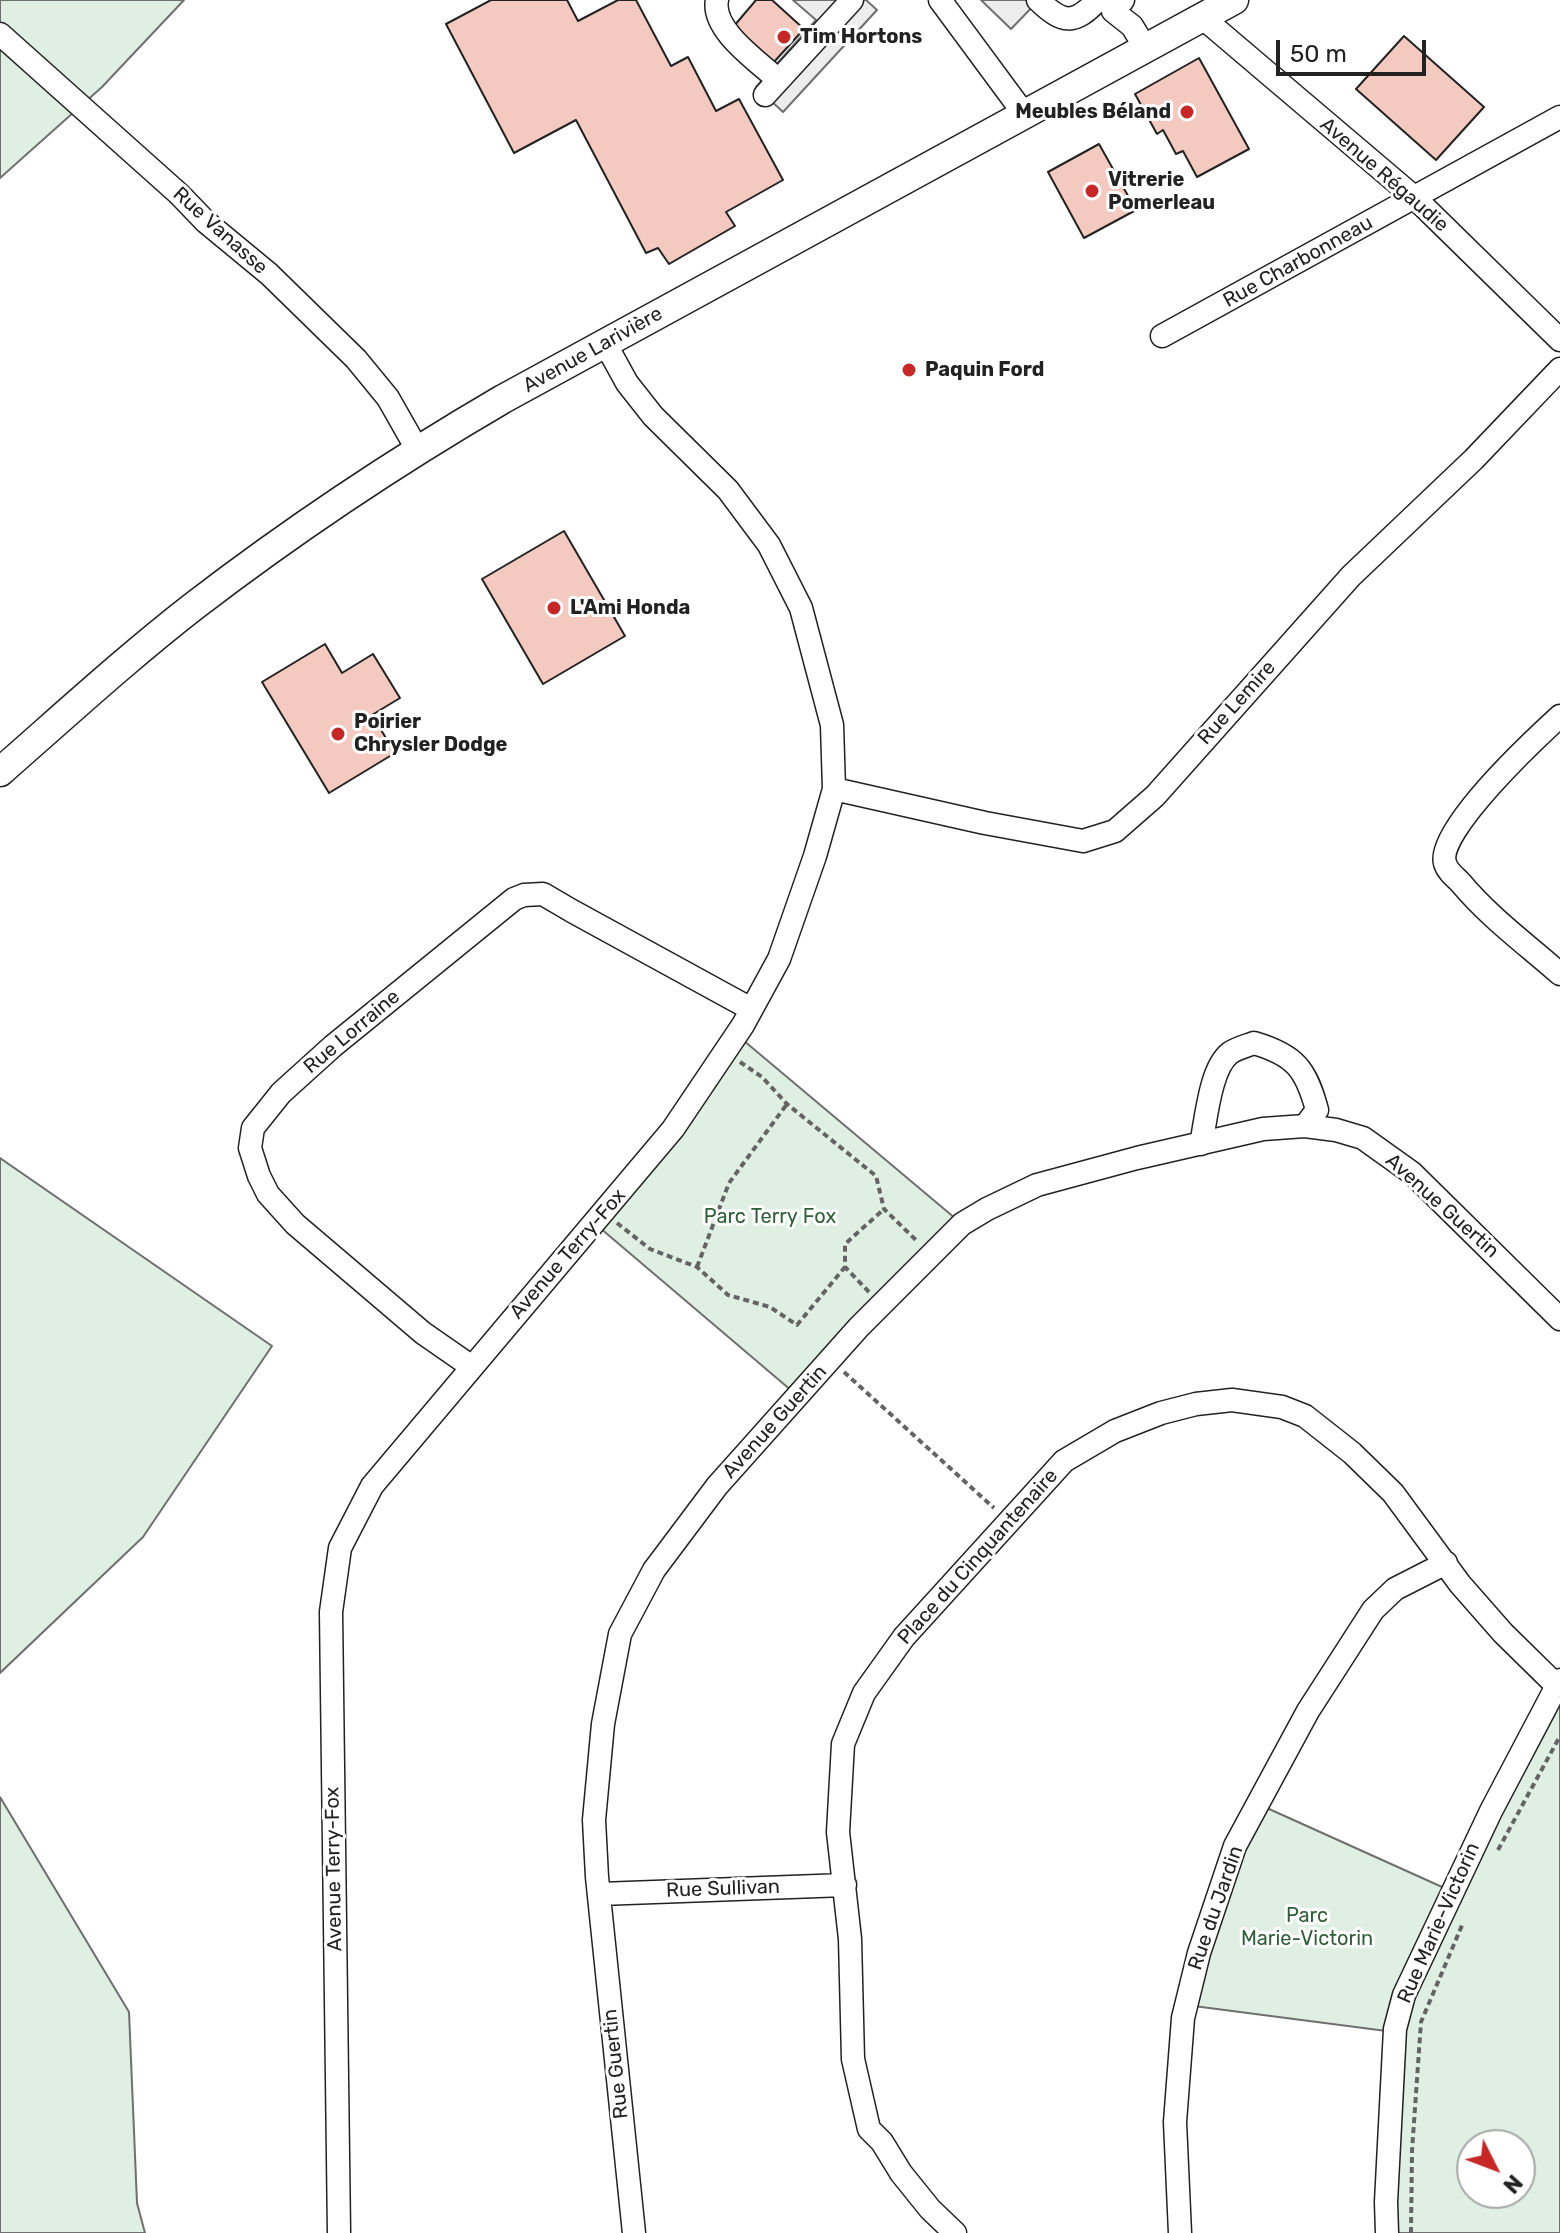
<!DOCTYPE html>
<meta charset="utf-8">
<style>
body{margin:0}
#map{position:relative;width:1560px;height:2233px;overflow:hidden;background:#fff;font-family:Rubik,sans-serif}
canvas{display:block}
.north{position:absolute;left:1456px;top:2129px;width:80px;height:80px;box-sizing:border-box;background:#fff;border:2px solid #a7a7a7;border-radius:50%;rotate:132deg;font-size:22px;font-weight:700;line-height:32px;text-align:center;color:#222}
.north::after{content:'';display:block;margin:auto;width:28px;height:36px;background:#c62828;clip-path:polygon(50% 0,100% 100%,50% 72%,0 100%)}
.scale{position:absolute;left:1276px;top:40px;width:150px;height:36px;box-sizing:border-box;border:4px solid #222;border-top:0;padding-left:10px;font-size:24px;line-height:28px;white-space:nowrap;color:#222;-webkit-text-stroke:6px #fff;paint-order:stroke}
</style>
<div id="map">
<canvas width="1560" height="2233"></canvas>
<div class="north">N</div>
<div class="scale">50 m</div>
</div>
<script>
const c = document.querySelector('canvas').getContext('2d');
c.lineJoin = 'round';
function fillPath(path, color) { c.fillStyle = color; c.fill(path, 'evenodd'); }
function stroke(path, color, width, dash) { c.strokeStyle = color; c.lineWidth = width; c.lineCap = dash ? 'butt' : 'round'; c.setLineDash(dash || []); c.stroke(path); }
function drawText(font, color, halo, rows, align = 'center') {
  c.font = font + ' Rubik,sans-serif'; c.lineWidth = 6; c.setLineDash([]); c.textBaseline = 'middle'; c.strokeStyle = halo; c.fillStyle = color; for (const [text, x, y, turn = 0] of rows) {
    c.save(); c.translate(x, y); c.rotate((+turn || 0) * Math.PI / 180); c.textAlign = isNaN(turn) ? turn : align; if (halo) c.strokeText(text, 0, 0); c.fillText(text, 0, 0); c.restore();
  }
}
const green = new Path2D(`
 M 0,0 L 184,0 L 102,87 L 0,178 Z
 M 737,1035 L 962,1224 L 799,1397 L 593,1222 Z
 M 0,1158 L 272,1346 L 143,1537 L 0,1673 Z
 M 1560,1680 L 1560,2233 L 1387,2233 L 1394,2032 L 1186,2005 L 1258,1804 L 1451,1891 ZM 1472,2145 L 1520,2145 L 1520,2193 L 1472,2193 Z
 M 0,1797 L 129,2012 L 137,2203 L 145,2233 L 0,2233 Z`);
const parking = new Path2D(`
 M 793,0 L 866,0 L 877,10 L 783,112 L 756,87 L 816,20 Z
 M 981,0 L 1039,0 L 1011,29 Z`);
const building = new Path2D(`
 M 491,0 L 567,0 L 578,21 L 618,0 L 636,0 L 671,66 L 688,57 L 716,111 L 739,99 L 783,180 L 726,212 L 735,226 L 669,264 L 658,248 L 646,253 L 576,120 L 514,153 L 446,24 Z
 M 756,0 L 772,0 L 804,29 L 774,62 L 734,26 Z
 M 1404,36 L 1484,107 L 1436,160 L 1356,89 Z
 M 1199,58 L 1249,149 L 1197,177 L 1183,151 L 1176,154 L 1163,130 L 1157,134 L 1135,94 Z
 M 1099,144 L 1136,210 L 1084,238 L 1048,172 Z
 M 564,531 L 625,636 L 543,684 L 482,579 Z
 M 325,644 L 342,673 L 373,654 L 400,698 L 372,715 L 395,753 L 329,793 L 262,682 Z`);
const path = new Path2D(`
 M 740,1062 L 762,1077 L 787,1104 L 876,1176 L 884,1209 L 918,1242
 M 617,1223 L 650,1249 L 697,1267 L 728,1295 L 770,1307 L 797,1325 L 845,1267
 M 697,1267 L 729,1183 L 787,1104
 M 869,1292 L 845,1267 L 845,1244 L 884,1209
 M 844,1372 L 994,1508
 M 1498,1850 L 1560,1736
 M 1411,2233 L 1412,2151 L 1421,2022 L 1463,1923`);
const minor = new Path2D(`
 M 717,0 C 711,30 758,61 778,80
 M 940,0 L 1025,115
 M 1038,0 C 1063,24 1074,25 1098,0
 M 1123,0 L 1113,11 L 1132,26 L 1146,49
 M 1203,18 L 1415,198 L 1560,340
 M 0,34 L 179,194 L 206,222 L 269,274 L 356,359 L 388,398 L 417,449
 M 765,95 L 852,0
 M 1162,336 L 1560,117
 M 1560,716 C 1536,738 1435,832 1445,863 C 1447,871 1455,877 1460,882 C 1489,917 1526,944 1560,974
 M 834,789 L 985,823 L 1083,841 L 1115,831 L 1155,796 L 1351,576 L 1474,459 L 1560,369
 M 1201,1144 C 1206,1121 1210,1068 1230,1053 C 1237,1048 1246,1046 1254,1043 C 1295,1055 1306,1069 1317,1110 L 1305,1126
 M 472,1367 L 423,1333 L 295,1224 L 268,1194 L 259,1176 L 250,1148 L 253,1128 L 281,1093 L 333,1046 L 514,899 L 524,895 L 543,894 L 572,911 L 751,1009
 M 600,1894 L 845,1885
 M 339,2233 L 331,1612 L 340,1548 L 372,1486 L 673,1129 L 743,1025 L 779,959 L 815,856 L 834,789 L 832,725 L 801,608 L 769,545 L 728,490 L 653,416 L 627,383 L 605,343
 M 634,2233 L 597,1877 L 594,1820 L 603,1724 L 620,1634 L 654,1570 L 717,1486 L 859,1327 L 962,1224 L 987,1209 L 1037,1185 L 1137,1158 L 1263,1129 L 1305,1126 L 1336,1130 L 1363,1138 L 1412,1173 L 1560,1319
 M 955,2233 L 930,2209 L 901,2173 L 882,2142 L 869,2129 L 853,2059 L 850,1939 L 838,1832 L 843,1744 L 864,1693 L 904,1637 L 1064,1461 L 1115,1431 L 1161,1413 L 1196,1404 L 1232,1400 L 1282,1407 L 1305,1416 L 1352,1453 L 1393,1493 L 1460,1584 L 1503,1633 L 1557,1686
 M 1180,2233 L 1175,2122 L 1183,2018 L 1199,1953 L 1235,1846 L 1308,1711 L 1373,1610 L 1395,1589 L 1446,1563
 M 1387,2233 L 1386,2202 L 1395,2029 L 1404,1995 L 1491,1811 L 1560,1680`);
const major = new Path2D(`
 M 0,772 C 64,716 127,658 194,606 C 293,530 395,462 503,399 L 1234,0`);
const markers = [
 [784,37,8,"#c62828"],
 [1187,112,8,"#c62828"],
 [1092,191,8,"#c62828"],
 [909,370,8,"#c62828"],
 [554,608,8,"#c62828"],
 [338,734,8,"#c62828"]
];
const poiNames = [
 ["Tim Hortons",800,37],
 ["Meubles Béland",1171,112,"right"],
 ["Vitrerie",1108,180],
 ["Pomerleau",1108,203],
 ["Paquin Ford",925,370],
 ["L'Ami Honda",570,608],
 ["Poirier",354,722],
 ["Chrysler Dodge",354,745]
];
const streetNames = [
 ["Avenue Régaudie",1384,175,41],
 ["Rue Vanasse",220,231,42],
 ["Rue Charbonneau",1298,262,-29],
 ["Avenue Larivière",593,350,-29],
 ["Rue Lemire",1237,703,-48],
 ["Rue Lorraine",352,1032,-40],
 ["Avenue Guertin",1442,1206,42],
 ["Avenue Terry-Fox",568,1254,-49],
 ["Avenue Guertin",775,1422,-48],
 ["Place du Cinquantenaire",978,1557,-48],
 ["Avenue Terry-Fox",334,1869,-91],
 ["Rue Sullivan",723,1889,-2],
 ["Rue du Jardin",1216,1908,-71],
 ["Rue Marie-Victorin",1439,1923,-66],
 ["Rue Guertin",616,2064,-96]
];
const parkNames = [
 ["Parc Terry Fox",770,1217],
 ["Parc",1307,1916],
 ["Marie-Victorin",1307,1939]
];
fillPath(green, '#e0efe3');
stroke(green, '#6f6f6f', 2);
fillPath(parking, '#ededed');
stroke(parking, '#6f6f6f', 2);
fillPath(building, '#f3c9c0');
stroke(building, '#222', 2);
stroke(minor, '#222', 25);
stroke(major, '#222', 31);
stroke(path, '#646464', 4, [6, 4]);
stroke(minor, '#fff', 22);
stroke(major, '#fff', 28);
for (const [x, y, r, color] of markers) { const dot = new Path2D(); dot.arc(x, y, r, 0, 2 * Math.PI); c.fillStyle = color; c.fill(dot); stroke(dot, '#fff', 3); }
drawText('bold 20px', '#222', '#fff', poiNames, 'left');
drawText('20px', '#222', '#fff', streetNames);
drawText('20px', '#2f5e38', '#fff', parkNames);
</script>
